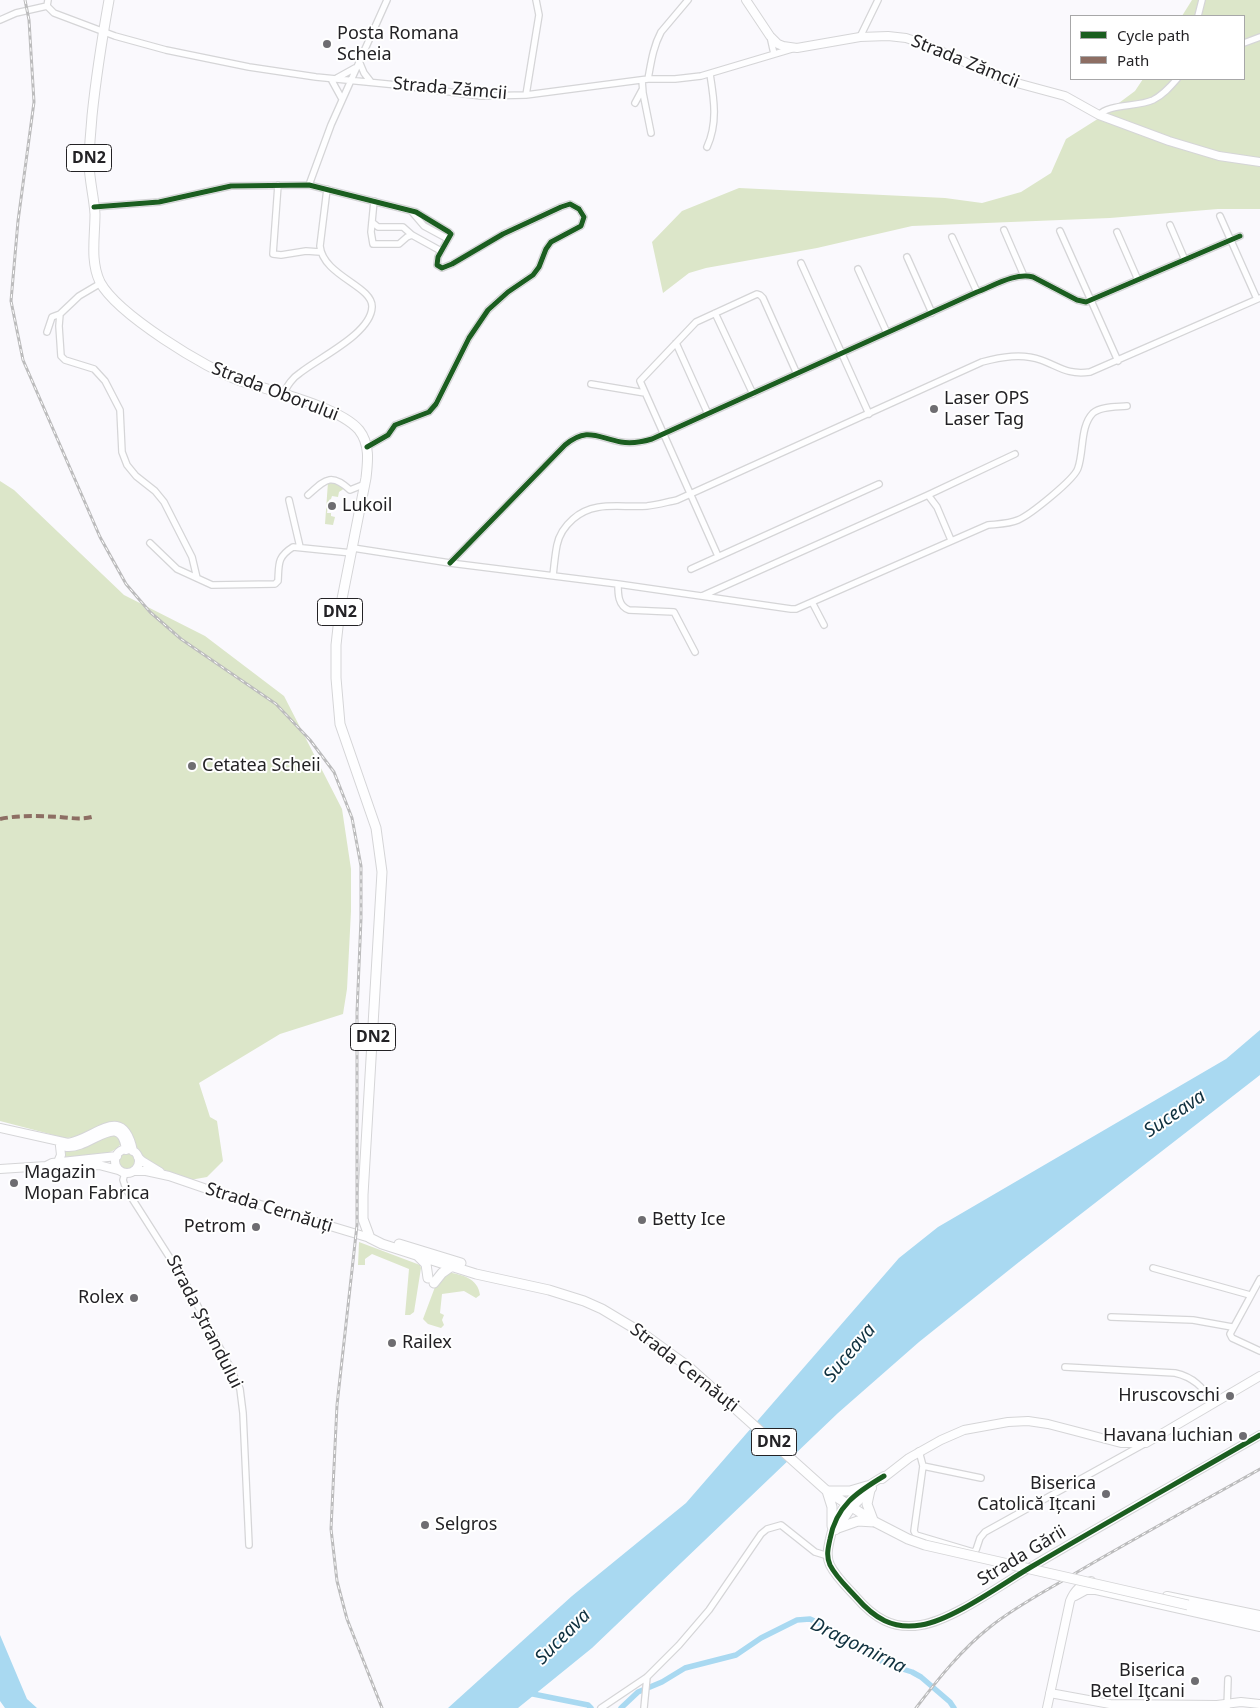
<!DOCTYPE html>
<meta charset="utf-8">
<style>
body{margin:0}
#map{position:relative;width:1260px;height:1708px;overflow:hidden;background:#faf9fd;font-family:"Noto Sans",sans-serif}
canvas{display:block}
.legend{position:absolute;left:1070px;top:15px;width:175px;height:65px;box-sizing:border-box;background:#fff;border:1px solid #a7a7a8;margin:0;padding:6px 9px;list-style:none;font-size:15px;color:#232225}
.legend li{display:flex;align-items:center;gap:10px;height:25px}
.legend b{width:25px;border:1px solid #a7a7a8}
</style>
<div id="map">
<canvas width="1260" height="1708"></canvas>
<ul class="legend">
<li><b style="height:6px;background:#1b5e20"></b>Cycle path</li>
<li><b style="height:6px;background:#8d6e63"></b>Path</li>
</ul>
</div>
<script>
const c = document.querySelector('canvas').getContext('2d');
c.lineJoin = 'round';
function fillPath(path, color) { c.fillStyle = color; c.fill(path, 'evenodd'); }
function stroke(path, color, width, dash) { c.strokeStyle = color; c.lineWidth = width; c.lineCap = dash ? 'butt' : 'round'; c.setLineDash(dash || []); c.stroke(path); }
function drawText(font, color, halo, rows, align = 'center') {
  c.font = font + ' "Noto Sans",sans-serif'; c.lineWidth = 4; c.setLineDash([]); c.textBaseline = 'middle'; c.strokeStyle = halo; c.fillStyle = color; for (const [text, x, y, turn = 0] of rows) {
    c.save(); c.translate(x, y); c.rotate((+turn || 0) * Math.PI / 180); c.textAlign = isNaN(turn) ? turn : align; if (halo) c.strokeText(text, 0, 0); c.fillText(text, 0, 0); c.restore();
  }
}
const green = new Path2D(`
 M 1192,0 L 1260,0 L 1260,209 L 1218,209 L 1110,218 L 912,226 L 817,248 L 706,268 L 689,273 L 663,293 L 652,242 L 682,211 L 739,188 L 945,198 L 982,203 L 1021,192 L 1051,173 L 1066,139 L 1096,120 L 1135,91 L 1143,79 L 1244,79 L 1244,16 L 1182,16 Z
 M 331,480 L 345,488 L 339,492 L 338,497 L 332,496 L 331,499 L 329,500 L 327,513 L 331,513 L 331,516 L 335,517 L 333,525 L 325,524 L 328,482 Z
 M 0,481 L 14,490 L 124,595 L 205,636 L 284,696 L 342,809 L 351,869 L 351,911 L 347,989 L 343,1014 L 280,1034 L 199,1083 L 210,1117 L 217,1121 L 223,1161 L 207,1177 L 190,1180 L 147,1163 L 136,1152 L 129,1134 L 65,1138 L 0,1121 Z
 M 110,1134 L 117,1134 L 122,1141 C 116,1159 81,1155 65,1157 L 64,1149 L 77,1149 Z
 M115 1161a12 12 0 1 1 24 0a12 12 0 1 1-24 0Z
 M 359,1242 L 420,1265 L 421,1268 L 414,1312 L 410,1315 L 405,1315 L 409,1269 L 372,1254 L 365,1259 L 365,1265 L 358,1265 Z
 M 448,1272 C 462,1275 478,1278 480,1295 L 476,1298 L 464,1291 L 442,1294 L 440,1313 L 444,1315 L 442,1320 L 444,1325 L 441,1328 L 428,1324 L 423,1319 L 435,1287 Z`);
const water = new Path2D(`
 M 1260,1030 L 1260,1075 L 1019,1262 L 919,1342 L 838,1413 L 592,1648 L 518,1708 L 448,1708 L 572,1596 L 686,1503 L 899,1258 L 938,1227 L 1226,1059 Z
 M 0,1635 L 27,1699 L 37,1708 L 5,1708 L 0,1701 Z`);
const canal = new Path2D(`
 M 528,1693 L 588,1705 L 591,1708
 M 621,1708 L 638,1692 L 662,1682 L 685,1668 L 736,1655 L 761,1638 L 797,1620 L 810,1619 L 833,1630 L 873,1657 L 890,1665 L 912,1672 L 921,1677 L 950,1702 L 954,1708`);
const street = new Path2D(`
 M 48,0 L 47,6 L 54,13 L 115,36 L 166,50 L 249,67 L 316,77 L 397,85 L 481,96 L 526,95 L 648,79 L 675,79 L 701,76 L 795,48
 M 1198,16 L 1202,0
 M 0,20 L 16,13 L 47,6
 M 770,36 L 774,54
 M 860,37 L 878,0
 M 1244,43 L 1260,37
 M 359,61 L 364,73 L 371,82
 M 337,78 L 355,68
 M 331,79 L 342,99
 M 648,79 C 651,63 653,47 661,32 L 688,0
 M 642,80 L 643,93 L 651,133
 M 526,95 L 539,15 L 536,0
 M 635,103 L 642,90
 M 1099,115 C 1108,104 1138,107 1153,100 C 1163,95 1170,87 1177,79
 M 707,147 C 718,123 714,99 710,74
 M 278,185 L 273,254 L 281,255 L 306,251 L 320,252
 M 309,185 L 331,125 L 387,0
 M 374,201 L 371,232 L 373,244 L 399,244 L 407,237 L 412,235
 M 94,207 L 159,202 L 231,186 L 309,185 L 416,212 L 449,232 L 451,234 L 438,257 L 437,265 L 442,268 L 452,264 L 503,234 L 561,207 L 570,204 L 579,209 L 584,217 L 581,226 L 551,242 L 546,249 L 539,267 L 533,275 L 508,292 L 488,310 L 469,338 L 436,404 L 429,412 L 395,425 L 388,435 L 367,447
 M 412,212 L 424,226 L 448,239
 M 1220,216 L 1257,299
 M 372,222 L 378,227 L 403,227 L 412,235 L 441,251
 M 1170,225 L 1185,260
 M 1004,230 L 1024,276
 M 1060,231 L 1118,361
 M 1117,232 L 1138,280
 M 952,237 L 977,292
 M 907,257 L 932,313
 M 801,263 L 869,414
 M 858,269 L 887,333
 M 101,283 L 79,296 L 60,314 L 59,326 L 61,356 L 65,360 L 94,369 L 105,381 L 120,410 L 122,452 L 127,465 L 136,476 L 155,491 L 164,502 L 192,557 L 197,578
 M 715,313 L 753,394
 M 47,332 L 52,317 L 60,314
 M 676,343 L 708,414
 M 591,384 L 645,393
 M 283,394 C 288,385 292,378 300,373 C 318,358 371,334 372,307 C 373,286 323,276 320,246 L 327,189
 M 308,495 C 325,480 331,472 350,490 L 365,484
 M 928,495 L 937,507 L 951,540
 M 289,500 L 300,547
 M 150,543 L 177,569 L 212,585 L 275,584 L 278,581 C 279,564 277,557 293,547 L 352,553
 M 353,548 L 450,563 L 618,584 L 791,609 L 796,609 L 988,525 C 997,524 1009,524 1018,520 C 1030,515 1075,479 1078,468 C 1084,451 1080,426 1093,413 C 1101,406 1117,407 1127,406
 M 718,556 L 640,381 L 696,322 L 757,294 L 760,295 L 763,298 L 797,374
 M 450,563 L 565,445 C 587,427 596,437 621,442 C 632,444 642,442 652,439 L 977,292 C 993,286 1016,272 1033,277 L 1077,300 L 1086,302 L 1240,236
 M 691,569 L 879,484
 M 553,576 C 554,566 555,555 557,545 C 559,535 565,526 573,519 C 594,500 621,508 647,506 C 657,505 667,502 677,500 L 982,362 C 1001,357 1022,353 1041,360 C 1060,367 1067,375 1090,372 L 1260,298
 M 618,584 C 618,594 618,606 629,610 L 674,612 L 695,652
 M 702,596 L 928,495 L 1015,454
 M 812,602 L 824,625
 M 125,1173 L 123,1180 L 126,1189 L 184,1280 L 228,1363 L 240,1389 L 243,1413 L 249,1545
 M 1153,1268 L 1250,1295
 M 1260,1279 L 1230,1334 L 1232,1338 L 1260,1351
 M 1111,1317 L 1193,1320 L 1232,1327
 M 1065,1367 L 1175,1373 C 1193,1377 1203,1387 1213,1403
 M 919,1451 L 923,1466 L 914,1531 L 916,1535 L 973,1552 L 976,1550 L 980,1538 L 985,1532 L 1144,1444
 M 923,1466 L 981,1478
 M 601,1708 L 647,1677 L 679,1645 L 709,1610 L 761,1534 L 767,1529 L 781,1525 L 815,1552 L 828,1556
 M 644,1708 L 647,1677
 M 1227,1708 L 1228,1679`);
const secondary = new Path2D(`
 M 746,0 L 770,36 L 778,44 L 783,46 L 797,48 L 860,37 L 888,36 L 906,38 L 927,45 L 1002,79 L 1065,96 L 1099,115 L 1169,141 L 1219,156 L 1260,162
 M 0,1128 L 68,1143 C 95,1139 123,1102 133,1151
 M 67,1147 C 91,1149 121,1109 126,1150
 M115 1161a12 12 0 1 1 24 0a12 12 0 1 1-24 0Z
 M 138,1157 L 142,1161 L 160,1172
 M 58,1162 L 61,1155 L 60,1146
 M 46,1166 L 52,1168 L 99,1165 L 118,1170
 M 0,1169 L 46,1166 L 52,1163 L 117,1156
 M 134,1171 L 146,1171 L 169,1176 L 204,1188 L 370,1238
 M 884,1476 C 857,1492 836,1506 830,1539 C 828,1548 826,1556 830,1565 C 836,1577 847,1587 856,1597 C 874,1618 893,1630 921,1625 C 953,1620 1002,1584 1031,1567 C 1107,1522 1184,1479 1260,1435
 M 882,1479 L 909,1458 L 941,1440 L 964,1430 L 1008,1422 L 1028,1421 L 1048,1424 L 1121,1443 L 1146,1443 L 1260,1376
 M 836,1530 L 852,1507 L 872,1488
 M 1075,1596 L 1086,1590 L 1096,1590 L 1260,1627
 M 1167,1596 L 1260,1615
 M 1050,1693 L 1110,1704 L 1217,1705 L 1241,1702 L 1260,1704
 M 1047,1708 L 1070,1601 C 1074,1591 1081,1584 1091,1581`);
const primary = new Path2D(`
 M 109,0 C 102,39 96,77 92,116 C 91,131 89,147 89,162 C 89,179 94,197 95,214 C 95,237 90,261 100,282 C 117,314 206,369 241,381 C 271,391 340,407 359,430 C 370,444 368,461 366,478 L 340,609 L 336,645 L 336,678 L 340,724 L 376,828 L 382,872 L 363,1195 L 363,1219 L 370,1238
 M 370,1238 L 382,1244 L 441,1263 L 476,1274 L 549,1290 L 584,1301 L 602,1309 L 642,1333 L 690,1368 L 827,1491 L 875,1522
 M 399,1244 L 461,1263
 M 418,1256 L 426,1264 L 428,1278
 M 434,1283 L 442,1273 L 452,1266
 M 870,1490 L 867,1504 L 873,1520
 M 827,1491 L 832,1507 L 832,1526
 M 829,1491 L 850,1491 L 867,1486
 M 838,1528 L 858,1521 L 874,1522
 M 1188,1605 L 1260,1621`);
const rail = new Path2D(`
 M 25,0 L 29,20 L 34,102 L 18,221 L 11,301 L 23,360 L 100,537 L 126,584 L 150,612 L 181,639 L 276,704 L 310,740 L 334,772 L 352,818 L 361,866 L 361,919 L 357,1012 L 357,1225 L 337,1405 L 331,1529 L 337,1581 L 347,1619 L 382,1708
 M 916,1708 C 938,1679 962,1649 990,1627 C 1016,1606 1046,1591 1074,1574 C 1135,1538 1198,1504 1260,1469`);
const primaryBridge = new Path2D(`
 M 875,1522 L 908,1539 L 925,1545 L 1188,1605`);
const quiet = new Path2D(`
 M 0,819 C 19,815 40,816 59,817 C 71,818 83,820 95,816`);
const cycleway = new Path2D(`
 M 94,207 L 159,202 L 231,186 L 309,185 L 416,212 L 449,232 L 451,234 L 438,257 L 437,265 L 442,268 L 452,264 L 503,234 L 561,207 L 570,204 L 579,209 L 584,217 L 581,226 L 551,242 L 546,249 L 539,267 L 533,275 L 508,292 L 488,310 L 469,338 L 436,404 L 429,412 L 395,425 L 388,435 L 367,447
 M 450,563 L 565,445 C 587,427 596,437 621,442 C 632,444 642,442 652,439 L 977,292 C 993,286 1016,272 1033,277 L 1077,300 L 1086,302 L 1240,236
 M 884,1476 C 857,1492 836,1506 830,1539 C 828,1548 826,1556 830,1565 C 836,1577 847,1587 856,1597 C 874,1618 893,1630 921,1625 C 953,1620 1002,1584 1031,1567 C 1107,1522 1184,1479 1260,1435`);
const markers = [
 [327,44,5,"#6e6d71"],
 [934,409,5,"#6e6d71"],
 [332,506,5,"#6e6d71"],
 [192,766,5,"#6e6d71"],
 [14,1183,5,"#6e6d71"],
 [642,1220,5,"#6e6d71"],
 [256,1227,5,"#6e6d71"],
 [134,1298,5,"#6e6d71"],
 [392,1343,5,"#6e6d71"],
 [1230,1396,5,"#6e6d71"],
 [1243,1436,5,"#6e6d71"],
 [1106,1494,5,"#6e6d71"],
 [425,1525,5,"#6e6d71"],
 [1195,1681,5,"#6e6d71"]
];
const shields = [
 [89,158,45],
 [340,612,45],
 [373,1037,45],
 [774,1442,45]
];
const shieldNames = [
 ["DN2",89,158],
 ["DN2",340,612],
 ["DN2",373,1037],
 ["DN2",774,1442]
];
const poiNames = [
 ["Posta Romana",337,34],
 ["Scheia",337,55],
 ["Laser OPS",944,399],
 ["Laser Tag",944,420],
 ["Lukoil",342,506],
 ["Cetatea Scheii",202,766],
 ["Magazin",24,1173],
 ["Mopan Fabrica",24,1194],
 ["Betty Ice",652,1220],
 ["Petrom",246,1227,"right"],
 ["Rolex",124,1298,"right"],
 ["Railex",402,1343],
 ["Hruscovschi",1220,1396,"right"],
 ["Havana luchian",1233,1436,"right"],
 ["Biserica",1096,1484,"right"],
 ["Catolică Ițcani",1096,1505,"right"],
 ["Selgros",435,1525],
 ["Biserica",1185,1671,"right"],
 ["Betel Iţcani",1185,1692,"right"]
];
const streetNames = [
 ["Strada Zămcii",965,62,22],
 ["Strada Zămcii",450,89,5],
 ["Strada Oborului",275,392,21],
 ["Strada Cernăuți",269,1208,17],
 ["Strada Ștrandului",204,1322,63],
 ["Strada Cernăuți",684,1368,38],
 ["Strada Gării",1022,1556,-31]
];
const waterNames = [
 ["Suceava",1175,1114,-34],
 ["Suceava",850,1353,-50],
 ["Suceava",563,1637,-45],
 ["Dragomirna",858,1646,26]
];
fillPath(green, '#dce6c9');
fillPath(water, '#a9d9f1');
stroke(canal, '#a9d9f1', 5.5);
stroke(street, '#d5d5d7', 8);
stroke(secondary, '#d5d5d7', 10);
stroke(primary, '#d5d5d7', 11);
stroke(street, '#fefeff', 5.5);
stroke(secondary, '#fefeff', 8);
stroke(primary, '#fefeff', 9);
stroke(rail, '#bcbcbd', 3);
stroke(rail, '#fff', 1, [4]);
stroke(primaryBridge, '#d5d5d7', 11, []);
stroke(primaryBridge, '#fefeff', 9);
stroke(quiet, '#8d6e63', 4, [8, 4]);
stroke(cycleway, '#1b5e20', 5);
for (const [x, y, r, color] of markers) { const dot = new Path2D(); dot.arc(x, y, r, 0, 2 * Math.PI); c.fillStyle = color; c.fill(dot); stroke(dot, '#fff', 2); }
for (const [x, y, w] of shields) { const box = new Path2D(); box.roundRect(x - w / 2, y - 13.5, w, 27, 4); c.fillStyle = '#fff'; c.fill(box); stroke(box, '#232225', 1); }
drawText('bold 16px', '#232225', null, shieldNames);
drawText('18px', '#232225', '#fff', poiNames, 'left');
drawText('18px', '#232225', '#fff', streetNames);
drawText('italic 19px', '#0f303e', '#fff', waterNames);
</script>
